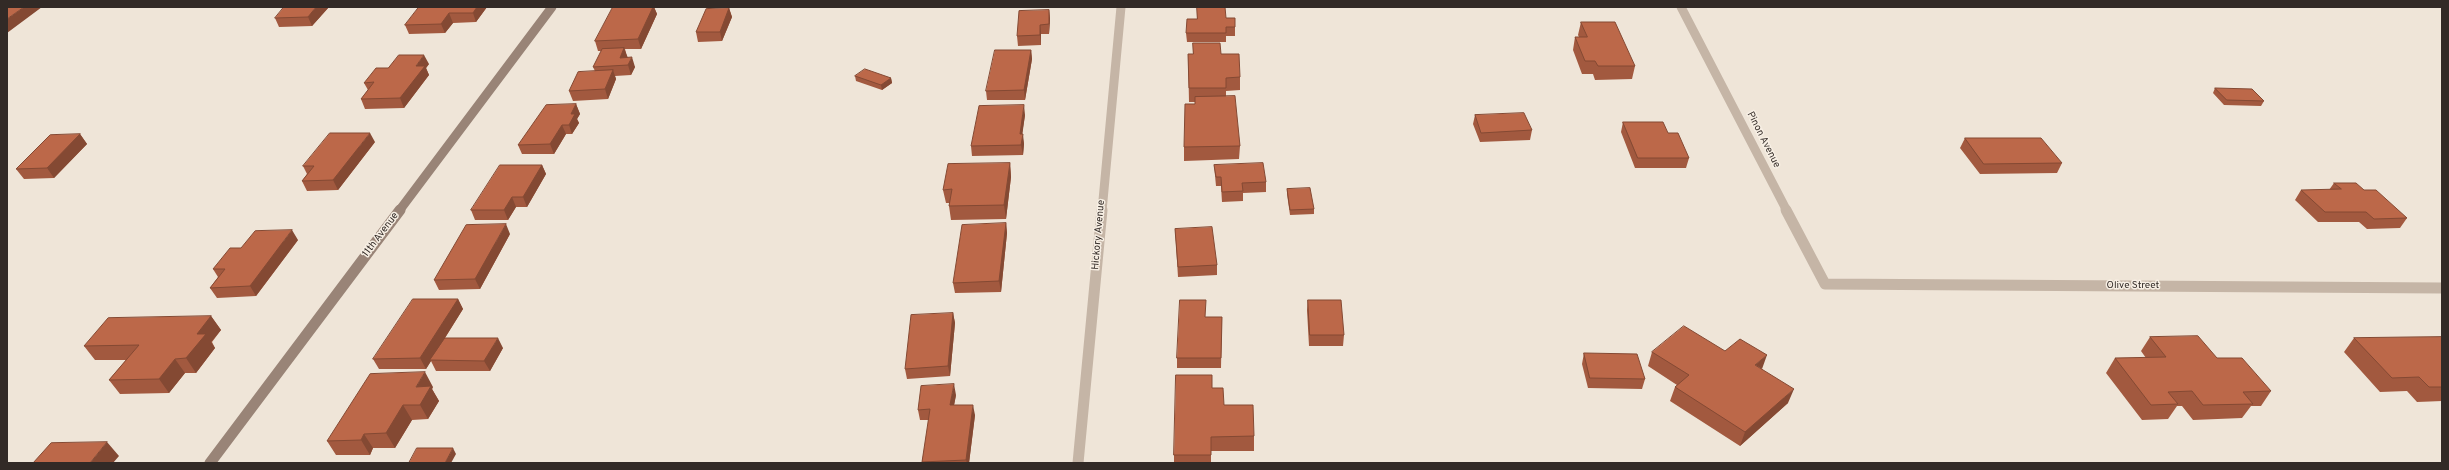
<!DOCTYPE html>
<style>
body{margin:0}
#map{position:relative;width:2449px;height:470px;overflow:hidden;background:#efe5d8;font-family:Overpass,sans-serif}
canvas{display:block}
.frame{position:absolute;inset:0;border:8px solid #322a26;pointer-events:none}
</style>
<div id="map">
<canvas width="2449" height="470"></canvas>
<div class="frame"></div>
</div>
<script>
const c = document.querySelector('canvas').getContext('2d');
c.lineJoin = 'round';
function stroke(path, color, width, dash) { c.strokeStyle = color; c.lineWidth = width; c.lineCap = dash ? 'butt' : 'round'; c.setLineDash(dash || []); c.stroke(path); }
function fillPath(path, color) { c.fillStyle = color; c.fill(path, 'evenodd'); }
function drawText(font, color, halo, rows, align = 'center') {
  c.font = font + ' Overpass,sans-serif'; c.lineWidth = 3; c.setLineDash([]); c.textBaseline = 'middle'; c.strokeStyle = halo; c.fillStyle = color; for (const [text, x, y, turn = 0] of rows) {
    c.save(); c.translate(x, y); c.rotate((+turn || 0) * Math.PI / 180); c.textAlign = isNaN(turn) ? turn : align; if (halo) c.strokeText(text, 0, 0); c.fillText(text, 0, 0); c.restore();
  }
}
const minorFar1 = new Path2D(`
 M 1681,7 L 1787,211
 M 1102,211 L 1121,7`);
const minor = new Path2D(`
 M 1786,210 L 1825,284 L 2442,288
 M 1078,463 L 1102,210`);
const secondaryFar1 = new Path2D(`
 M 399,211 L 552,7`);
const secondary = new Path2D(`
 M 210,463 L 400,210`);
const wall = new Path2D(`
 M 329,7 L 312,26 L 279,27 L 275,18 Z
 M 419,7 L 487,7 L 476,22 L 453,23 L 445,33 L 409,34 L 405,25 Z
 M 613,7 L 654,7 L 657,14 L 641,49 L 625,49 L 627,57 L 635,67 L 631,75 L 615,76 L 616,79 L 608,99 L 573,101 L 569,91 L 595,71 L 593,67 L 602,51 L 598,51 L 595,41 Z
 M 729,8 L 732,17 L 722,41 L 698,42 L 696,32 Z
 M 1049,10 L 1050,19 L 1049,34 L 1041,34 L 1041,45 L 1018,46 L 1017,36 Z
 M 1226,18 L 1235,27 L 1235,36 L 1226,36 L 1226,42 L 1187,42 L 1186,33 Z
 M 1581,22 L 1635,66 L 1632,79 L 1595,80 L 1593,74 L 1582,74 L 1573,50 L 1575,37 L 1579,37 L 1578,35 Z
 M 1031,50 L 1032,59 L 1025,100 L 987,100 L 986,91 Z
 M 1188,54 L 1221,54 L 1240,77 L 1240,90 L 1226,91 L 1226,96 L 1240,146 L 1239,159 L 1184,161 L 1184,147 L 1195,104 L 1195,102 L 1189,102 Z
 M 429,64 L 426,68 L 429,75 L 404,108 L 365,109 L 361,99 L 368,90 L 364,83 L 388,68 Z
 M 855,76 L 891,78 L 892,83 L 882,90 L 856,81 Z
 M 2215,88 L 2264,101 L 2261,106 L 2224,105 L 2213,93 Z
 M 576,104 L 580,114 L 577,119 L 579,123 L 572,134 L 566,134 L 554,154 L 522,154 L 518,145 Z
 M 1025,115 L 1022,134 L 1024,144 L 1023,155 L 972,156 L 971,146 Z
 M 1475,115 L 1532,130 L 1530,140 L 1480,142 L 1473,124 Z
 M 1623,122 L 1668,133 L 1689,158 L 1686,168 L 1635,168 L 1621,132 Z
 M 80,134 L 87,144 L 54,178 L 24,179 L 16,169 Z
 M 1965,138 L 2062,163 L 2057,173 L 1980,174 L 1960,148 Z
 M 375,142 L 338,190 L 307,191 L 302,181 L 307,174 L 303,166 Z
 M 1010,163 L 1011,177 L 1006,219 L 951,220 L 949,206 L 950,203 L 946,203 L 943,190 Z
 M 542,165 L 546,174 L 527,207 L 516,207 L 508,220 L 475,220 L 471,210 Z
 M 1214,165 L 1266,182 L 1266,192 L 1243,193 L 1243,201 L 1222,202 L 1221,186 L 1216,186 Z
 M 2334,183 L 2364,190 L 2407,218 L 2400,228 L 2367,229 L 2359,222 L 2318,222 L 2295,200 L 2301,190 L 2329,190 Z
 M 1287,189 L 1314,209 L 1314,214 L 1290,215 L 1287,194 Z
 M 1006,223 L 1007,233 L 1001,292 L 955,293 L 953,283 Z
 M 1175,229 L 1217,265 L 1217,275 L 1178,277 Z
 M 510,234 L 480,289 L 439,290 L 434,280 Z
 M 298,240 L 256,296 L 217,298 L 210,288 L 218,277 L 213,269 L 241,248 Z
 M 458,299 L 463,309 L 445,338 L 503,348 L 490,371 L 436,371 L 431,361 L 426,369 L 379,369 L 373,359 Z
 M 1308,300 L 1344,335 L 1343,346 L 1309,346 L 1307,310 Z
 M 953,313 L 955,323 L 950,376 L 907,379 L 905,369 Z
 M 211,316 L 221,330 L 212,342 L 215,348 L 196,373 L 185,373 L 169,393 L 120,394 L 109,380 L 126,360 L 95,360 L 84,346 Z
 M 1206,317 L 1222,317 L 1221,368 L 1177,368 L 1177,358 Z
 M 2150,337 L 2217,358 L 2271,391 L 2261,406 L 2251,406 L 2242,418 L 2193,420 L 2182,406 L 2177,406 L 2168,419 L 2142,420 L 2106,373 L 2115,358 L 2146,358 L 2141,351 Z
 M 2442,337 L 2442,401 L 2417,402 L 2407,391 L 2380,392 L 2344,352 L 2354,338 Z
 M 1725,351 L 1762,369 L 1788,403 L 1740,446 L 1670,401 L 1675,387 L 1677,385 L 1648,366 L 1652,352 Z
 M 1584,353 L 1645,379 L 1642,389 L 1588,388 L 1582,364 Z
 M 433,387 L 432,389 L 439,401 L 428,419 L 412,420 L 395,448 L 373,448 L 370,455 L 336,455 L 327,441 Z
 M 1212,388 L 1224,405 L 1254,436 L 1254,451 L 1211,451 L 1211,463 L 1174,463 L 1174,455 Z
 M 956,395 L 954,405 L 975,415 L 969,463 L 922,463 L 922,462 L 929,420 L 920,420 L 918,410 Z`);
const shadedWall = new Path2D(`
 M 24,7 L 42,7 L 7,33 L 7,19 Z
 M 316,7 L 329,7 L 312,26 L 308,17 Z
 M 477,7 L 487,7 L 476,22 L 473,13 Z
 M 653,7 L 654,7 L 657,14 L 641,49 L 638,39 Z
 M 729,8 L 732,17 L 722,41 L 720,32 Z
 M 1049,10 L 1050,19 L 1049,34 Z
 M 449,13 L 453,23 L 445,33 L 441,24 Z
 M 1040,25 L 1041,34 L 1041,45 L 1040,35 Z
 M 624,48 L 628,58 L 620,58 Z
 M 1031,50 L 1032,59 L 1025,100 L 1024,90 Z
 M 424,55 L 429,64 L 426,68 L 429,75 L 404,108 L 400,98 L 416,66 Z
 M 632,57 L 635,67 L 631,75 L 628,65 Z
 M 613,70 L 616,79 L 608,99 L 605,89 Z
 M 891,78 L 892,83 L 882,90 L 881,85 Z
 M 576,104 L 580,114 L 577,119 L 579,123 L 572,134 L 569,125 L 571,114 Z
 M 1024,105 L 1025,115 L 1021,144 L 1020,134 Z
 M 562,125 L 566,134 L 554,154 L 550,144 Z
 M 370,133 L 375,142 L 338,190 L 333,180 Z
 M 80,134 L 87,144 L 54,178 L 47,168 Z
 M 1023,134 L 1024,144 L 1023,155 L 1021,145 Z
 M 1010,163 L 1011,177 L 1006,219 L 1004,205 Z
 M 542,165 L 546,174 L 527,207 L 523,197 Z
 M 512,197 L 516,207 L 508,220 L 504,210 Z
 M 1006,223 L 1007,233 L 1001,292 L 999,281 Z
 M 506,224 L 510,234 L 480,289 L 475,279 Z
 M 292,230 L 298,240 L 256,296 L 250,286 Z
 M 458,299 L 463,309 L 431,360 L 430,360 L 431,361 L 426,369 L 420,358 Z
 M 953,313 L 955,323 L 950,376 L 948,366 Z
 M 211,316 L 221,330 L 211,342 L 215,348 L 196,373 L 186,358 L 197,334 Z
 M 498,338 L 503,348 L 490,371 L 484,361 Z
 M 1767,355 L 1762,369 L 1755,365 Z
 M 175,359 L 185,373 L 169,393 L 159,379 Z
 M 425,372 L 433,387 L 432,389 L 439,401 L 428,419 L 420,405 L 416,387 Z
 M 954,384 L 956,395 L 952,416 L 950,405 Z
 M 1794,389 L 1788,403 L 1740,446 L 1745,432 Z
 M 403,405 L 412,420 L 395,448 L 386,433 Z
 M 973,405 L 975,415 L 969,463 L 967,463 L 966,460 Z
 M 364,434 L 373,448 L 370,455 L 361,440 Z
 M 107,442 L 119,456 L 113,463 L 90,463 Z
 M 453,448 L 456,454 L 451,463 L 445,463 Z`);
const building = new Path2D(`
 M 7,7 L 24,7 L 7,19 Z
 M 284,7 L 316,7 L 308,17 L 275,18 Z
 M 419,7 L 477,7 L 473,13 L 449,13 L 441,24 L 405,25 Z
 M 613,7 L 653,7 L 638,39 L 595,41 Z
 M 1197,7 L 1225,7 L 1226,18 L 1235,18 L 1235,27 L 1226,27 L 1226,33 L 1186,33 L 1187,19 L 1197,19 Z
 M 729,8 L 720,32 L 696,32 L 706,9 Z
 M 1049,10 L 1049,24 L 1040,25 L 1040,35 L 1017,36 L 1019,11 Z
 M 1581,22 L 1615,22 L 1635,66 L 1598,66 L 1595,61 L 1585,61 L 1575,37 L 1587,37 Z
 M 1193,43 L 1220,43 L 1221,54 L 1239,54 L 1240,77 L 1226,78 L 1226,88 L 1189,88 L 1188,54 L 1193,54 Z
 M 624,48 L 620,58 L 632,57 L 628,65 L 593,67 L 602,49 Z
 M 995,50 L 1031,50 L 1024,90 L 986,91 Z
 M 399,55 L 424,55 L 416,66 L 425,66 L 400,98 L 361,99 L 374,82 L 364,83 L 376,68 L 388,68 Z
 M 865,69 L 891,78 L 881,85 L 855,76 Z
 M 613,70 L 605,89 L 569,91 L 578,72 Z
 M 2215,88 L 2252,89 L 2264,101 L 2227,100 Z
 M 1235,96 L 1240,146 L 1184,147 L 1185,104 L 1195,104 L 1195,97 Z
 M 576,104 L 571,114 L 575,114 L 569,125 L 562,125 L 550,144 L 518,145 L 546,105 Z
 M 1024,105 L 1020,134 L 1023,134 L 1021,145 L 971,146 L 979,106 Z
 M 1524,113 L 1532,130 L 1481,133 L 1475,115 Z
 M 1623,122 L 1663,122 L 1668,133 L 1678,133 L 1689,158 L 1638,158 Z
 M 330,133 L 370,133 L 333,180 L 302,181 L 314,166 L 303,166 Z
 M 80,134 L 47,168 L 16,169 L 50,135 Z
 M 1965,138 L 2041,138 L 2062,163 L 1984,164 Z
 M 1010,163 L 1004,205 L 949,206 L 952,189 L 943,190 L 948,164 Z
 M 1263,163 L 1266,182 L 1242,183 L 1243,191 L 1222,192 L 1221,177 L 1216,177 L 1214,165 Z
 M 500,165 L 542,165 L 523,197 L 512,197 L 504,210 L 471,210 Z
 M 2334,183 L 2356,183 L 2364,190 L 2376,190 L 2407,218 L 2374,219 L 2366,212 L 2325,212 L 2301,190 L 2341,189 Z
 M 1310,188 L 1314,209 L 1290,210 L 1287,189 Z
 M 1006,223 L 999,281 L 953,283 L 962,225 Z
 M 506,224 L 475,279 L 434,280 L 466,225 Z
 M 1212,227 L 1217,265 L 1178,267 L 1175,229 Z
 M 292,230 L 250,286 L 210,288 L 225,269 L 213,269 L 230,248 L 241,248 L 255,231 Z
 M 413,299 L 458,299 L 420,358 L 373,359 Z
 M 1180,300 L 1206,300 L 1205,317 L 1222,317 L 1221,358 L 1177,358 Z
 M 1308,300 L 1341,300 L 1344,335 L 1310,335 Z
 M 953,313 L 948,366 L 905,369 L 911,315 Z
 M 211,316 L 197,334 L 206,334 L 186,358 L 175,359 L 159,379 L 109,380 L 139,345 L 84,346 L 108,318 Z
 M 1684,326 L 1725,351 L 1740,339 L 1767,355 L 1755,365 L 1794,389 L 1745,432 L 1675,387 L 1689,375 L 1652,352 Z
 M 2198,336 L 2217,358 L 2242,358 L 2271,391 L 2243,392 L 2253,404 L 2203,405 L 2192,391 L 2168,392 L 2178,404 L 2151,405 L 2115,358 L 2166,357 L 2150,337 Z
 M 2442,337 L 2442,387 L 2429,387 L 2419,377 L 2392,378 L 2354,338 Z
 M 445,338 L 498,338 L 484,361 L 430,360 Z
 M 1584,353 L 1637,354 L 1645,379 L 1590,378 Z
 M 425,372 L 416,387 L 431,386 L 420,405 L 403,405 L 386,433 L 364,434 L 361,440 L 327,441 L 370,374 Z
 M 1176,375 L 1212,375 L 1212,388 L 1223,388 L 1224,405 L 1253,405 L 1254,436 L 1211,437 L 1211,455 L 1174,455 Z
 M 954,384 L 950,405 L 973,405 L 966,460 L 922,462 L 930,409 L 918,410 L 921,386 Z
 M 107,442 L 90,463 L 33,463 L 51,443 Z
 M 417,448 L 453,448 L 445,463 L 409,463 Z`);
const streetNames = [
 ["Pinon Avenue",1763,140,63],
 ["11th Avenue",381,235,-53],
 ["Hickory Avenue",1099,235,-85],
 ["Olive Street",2133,286]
];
stroke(minorFar1, '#c5b5a6', 9);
stroke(minor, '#c5b5a6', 11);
stroke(secondaryFar1, '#998477', 9);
stroke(secondary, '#998477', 11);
fillPath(wall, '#a2593f');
fillPath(shadedWall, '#844933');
fillPath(building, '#bc6849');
stroke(building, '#844933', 1);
drawText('10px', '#322a26', '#f7efe4', streetNames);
</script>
